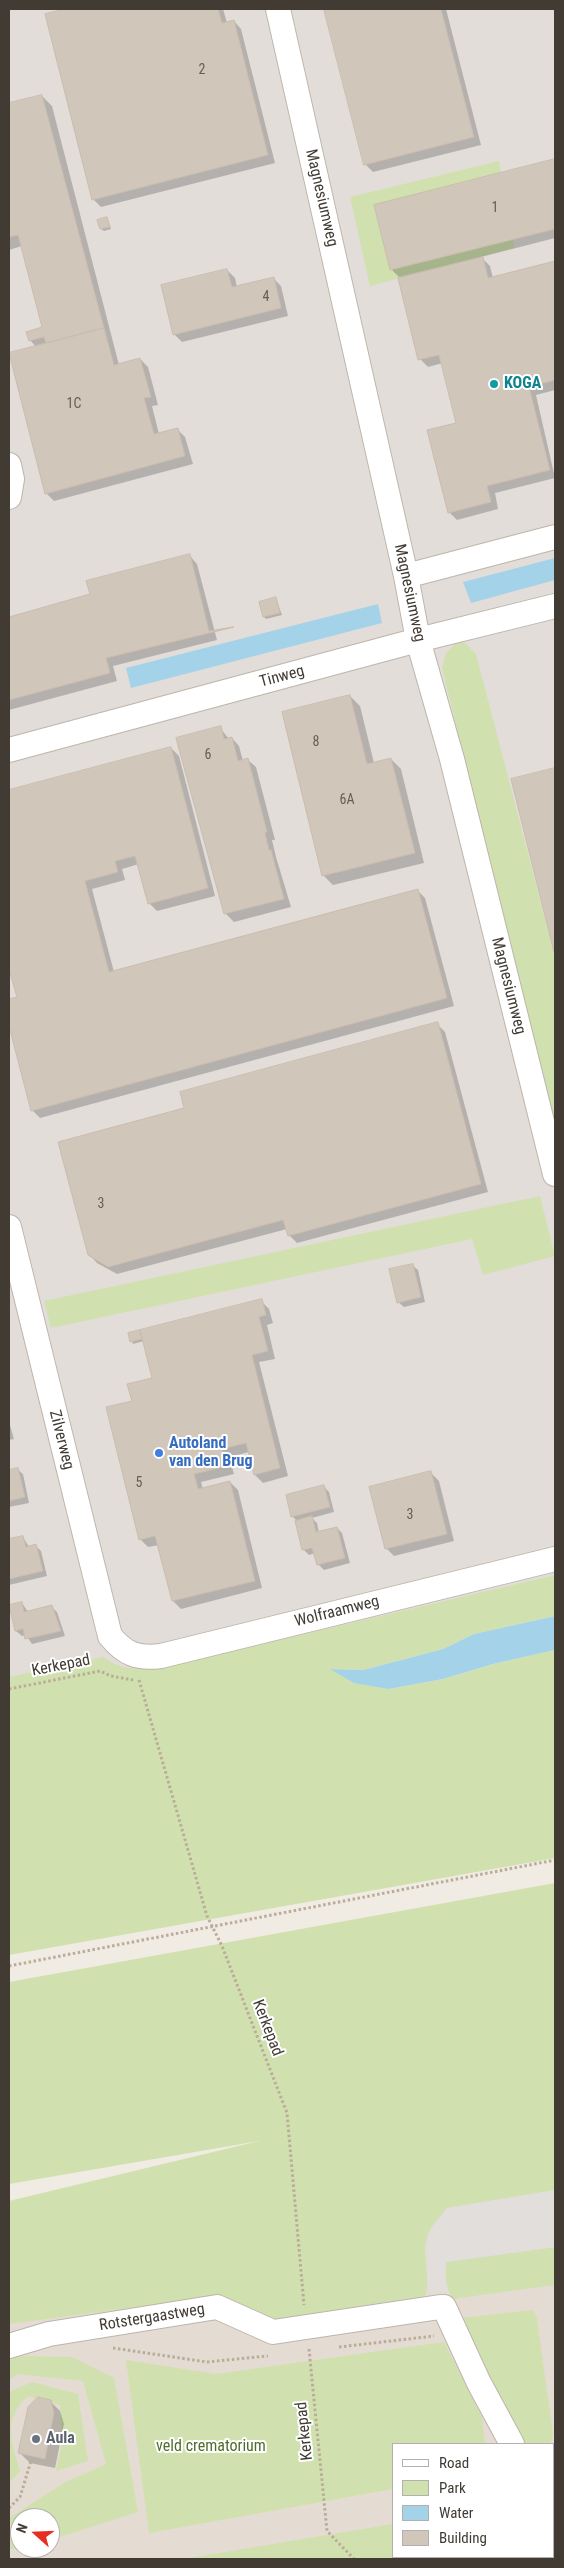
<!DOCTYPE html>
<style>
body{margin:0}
#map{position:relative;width:564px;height:2568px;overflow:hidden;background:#f0ebe3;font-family:"Roboto Condensed",sans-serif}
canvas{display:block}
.frame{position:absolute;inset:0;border:10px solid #413b34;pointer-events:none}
.legend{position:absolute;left:392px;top:2443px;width:162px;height:115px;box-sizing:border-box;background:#fff;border:1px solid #b3b1ae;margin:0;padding:6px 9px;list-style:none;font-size:15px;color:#413b34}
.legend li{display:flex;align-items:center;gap:10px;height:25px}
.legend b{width:25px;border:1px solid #b3b1ae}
.north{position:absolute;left:10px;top:2508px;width:50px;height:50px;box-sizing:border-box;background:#fff;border:1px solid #b3b1ae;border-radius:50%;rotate:290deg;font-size:14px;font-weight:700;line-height:20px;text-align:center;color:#413b34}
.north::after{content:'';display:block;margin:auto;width:18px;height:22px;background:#e72e23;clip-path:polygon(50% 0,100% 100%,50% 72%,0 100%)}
</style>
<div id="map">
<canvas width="564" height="2568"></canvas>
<div class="frame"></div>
<ul class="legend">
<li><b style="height:6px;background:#fff"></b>Road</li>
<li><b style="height:14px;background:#d0e1af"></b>Park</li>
<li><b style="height:14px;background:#a4d3e9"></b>Water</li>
<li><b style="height:14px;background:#d1c6ba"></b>Building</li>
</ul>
<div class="north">N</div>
</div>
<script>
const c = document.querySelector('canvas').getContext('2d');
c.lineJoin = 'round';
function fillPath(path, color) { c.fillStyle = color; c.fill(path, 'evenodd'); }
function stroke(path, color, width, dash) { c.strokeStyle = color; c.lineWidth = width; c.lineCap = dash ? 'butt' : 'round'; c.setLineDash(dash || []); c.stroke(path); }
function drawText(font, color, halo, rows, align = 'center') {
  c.font = font + ' "Roboto Condensed",sans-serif'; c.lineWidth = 4; c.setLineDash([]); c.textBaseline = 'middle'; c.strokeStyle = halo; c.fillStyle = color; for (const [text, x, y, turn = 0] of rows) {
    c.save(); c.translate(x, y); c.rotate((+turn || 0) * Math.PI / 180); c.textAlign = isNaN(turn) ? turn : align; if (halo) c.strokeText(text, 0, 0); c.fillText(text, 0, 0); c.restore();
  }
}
const residential = new Path2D(`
 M 555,2136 L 555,2510 L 553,2510 L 553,2444 L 393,2444 L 393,2537 L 373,2559 L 9,2559 L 9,2287 ZM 20,2518 L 50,2518 L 50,2548 L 20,2548 Z`);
const industrial = new Path2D(`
 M 9,9 L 555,9 L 555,1579 L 162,1673 L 91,1665 L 9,1682 Z`);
const green = new Path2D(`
 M 499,161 L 514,248 L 370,286 L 350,197 Z
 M 461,639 L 476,654 L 555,957 L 555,1128 L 442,668 L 446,653 Z
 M 540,1196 L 555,1256 L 483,1275 L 472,1239 L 51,1328 L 44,1301 Z
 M 555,1575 L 555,1616 L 474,1634 L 443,1649 L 363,1670 L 331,1669 L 389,1689 L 443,1679 L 493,1664 L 555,1650 L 555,1858 L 9,1955 L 9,1677 L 103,1657 C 128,1675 148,1668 177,1664 Z
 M 555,1883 L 555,2190 L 447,2208 C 441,2216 432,2224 428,2234 C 420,2253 432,2277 425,2296 L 269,2320 L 218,2296 L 9,2324 L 9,2201 L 259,2141 L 9,2184 L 9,1982 Z
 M 555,2247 L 555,2285 L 452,2299 C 446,2286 445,2276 446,2262 Z
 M 533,2310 L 537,2319 L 553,2435 L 550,2444 L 523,2444 L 518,2438 L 461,2318 Z
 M 444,2342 L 482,2417 L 485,2444 L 393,2444 L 393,2489 L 149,2533 L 126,2360 L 216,2374 Z
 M 24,2356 L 72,2357 L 114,2378 L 138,2512 L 50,2540 L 50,2518 L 20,2518 L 20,2548 L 29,2548 L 9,2549 L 9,2518 L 64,2483 L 106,2464 L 83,2381 L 17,2374 L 9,2380 L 9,2359 Z
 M 32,2382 L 78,2394 L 88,2461 L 56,2471 L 62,2442 L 60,2405 L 28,2396 C 2,2419 12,2442 20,2471 L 9,2483 L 9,2392 Z
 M 553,2475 L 555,2475 L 555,2559 L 183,2559 L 393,2524 L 393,2557 L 553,2557 Z`);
const parking = new Path2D(`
 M 555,2190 L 555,2247 L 446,2262 L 445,2279 L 449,2292 L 428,2290 L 426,2250 L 428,2234 L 447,2208 Z`);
const water = new Path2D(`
 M 555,558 L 555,580 L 471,603 L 463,582 Z
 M 378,604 L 382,623 L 131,688 L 126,668 Z
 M 555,1616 L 555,1650 L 493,1664 L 443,1679 L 389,1689 L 354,1683 L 330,1669 L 363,1670 L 443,1649 L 474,1634 Z`);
const shadow = new Path2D(`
 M 71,9 L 223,9 L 227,23 L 234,21 L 241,29 L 275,163 L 101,207 L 93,199 L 47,15 Z
 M 325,9 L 446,9 L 481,145 L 373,172 L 365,164 Z
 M 42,96 L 52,106 L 119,365 L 140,359 L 148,367 L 158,405 L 152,406 L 159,434 L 177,429 L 185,437 L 193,464 L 54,501 L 46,493 L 36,347 L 30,340 L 43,328 L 22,246 L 9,250 L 9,105 Z
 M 555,160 L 555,238 L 481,257 L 490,266 L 493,278 L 555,262 L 555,390 L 536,395 L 555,478 L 495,493 L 498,509 L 457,520 L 449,512 L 458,424 L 443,363 L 428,367 L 420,359 L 401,279 L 391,269 L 375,205 Z
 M 107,218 L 111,229 L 104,231 L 101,229 Z
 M 227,270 L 235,278 L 237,287 L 273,278 L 281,286 L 288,316 L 182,342 L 174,334 Z
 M 190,556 L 197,564 L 217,640 L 113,666 L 117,681 L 9,710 L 9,618 L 92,595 Z
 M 276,599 L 282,615 L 266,619 L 264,617 Z
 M 350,696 L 360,706 L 374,763 L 391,759 L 401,769 L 424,863 L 333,885 L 323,875 Z
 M 220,728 L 229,739 L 232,738 L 239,746 L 243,761 L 248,760 L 256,767 L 275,840 L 272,840 L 276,857 L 291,907 L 234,922 L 226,914 L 178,739 Z
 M 171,748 L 179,756 L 215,896 L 157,911 L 149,903 L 139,864 L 122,869 L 125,880 L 92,889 L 114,972 L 417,890 L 425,898 L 454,1006 L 40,1118 L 32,1110 L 9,1021 L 9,1001 L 19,998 L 9,966 L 9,792 Z
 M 555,770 L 555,951 L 512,780 Z
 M 437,1024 L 445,1032 L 488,1192 L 297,1243 L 289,1235 L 287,1229 L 117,1274 L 97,1263 L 89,1254 L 186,1109 Z
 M 412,1265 L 418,1270 L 425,1302 L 404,1307 L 398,1302 Z
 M 261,1301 L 269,1309 L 273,1323 L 267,1325 L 275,1359 L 259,1362 L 288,1476 L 263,1483 L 255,1475 L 249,1452 L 229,1457 L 234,1474 L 201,1482 L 203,1489 L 230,1482 L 238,1490 L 262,1588 L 181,1609 L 173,1601 L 159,1545 L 148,1547 L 140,1539 L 133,1402 L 153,1379 L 144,1341 L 133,1344 L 129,1334 Z
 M 9,1422 L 14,1439 L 9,1440 Z
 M 17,1469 L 23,1474 L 29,1503 L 9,1507 L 9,1471 Z
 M 431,1473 L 439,1481 L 454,1541 L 394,1556 L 386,1548 Z
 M 323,1486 L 329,1492 L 334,1512 L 312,1518 L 317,1523 L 319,1533 L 337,1528 L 342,1533 L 350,1563 L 324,1570 L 318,1564 L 315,1553 L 309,1555 L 304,1550 L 296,1520 L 292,1516 Z
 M 23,1537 L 29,1547 L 36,1546 L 41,1551 L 47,1576 L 9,1585 L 9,1540 Z
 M 22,1603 L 28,1612 L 51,1607 L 57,1612 L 65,1636 L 32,1644 L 26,1635 L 22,1636 L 16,1631 L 11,1606 Z
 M 50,2401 L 60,2411 L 64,2424 L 55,2468 L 30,2463 L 20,2453 Z`);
const building = new Path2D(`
 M 66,9 L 218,9 L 222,23 L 234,20 L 268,155 L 92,200 L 45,14 Z
 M 324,9 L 441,9 L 474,137 L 364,165 Z
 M 42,95 L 104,328 L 46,343 L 44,337 L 29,341 L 26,332 L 42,327 L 18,235 L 9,237 L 9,103 Z
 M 555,159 L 555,229 L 390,270 L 374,205 Z
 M 107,217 L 110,227 L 100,229 L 97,220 Z
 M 483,257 L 488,278 L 555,261 L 555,380 L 529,387 L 550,470 L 487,486 L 491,502 L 448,513 L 427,430 L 456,423 L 439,355 L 418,360 L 398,278 Z
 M 227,269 L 232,287 L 274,277 L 281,308 L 173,335 L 161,285 Z
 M 104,328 L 114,365 L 140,358 L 151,397 L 144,398 L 154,434 L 178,428 L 185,456 L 45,494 L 9,353 Z
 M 190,554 L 209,631 L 234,627 L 106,658 L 110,673 L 9,700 L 9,617 L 90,594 L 86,581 Z
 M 276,597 L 280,613 L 263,617 L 259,602 Z
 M 350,695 L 367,764 L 391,758 L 415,853 L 322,876 L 282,712 Z
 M 221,726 L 224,739 L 232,737 L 238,761 L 248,758 L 267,832 L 265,833 L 269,850 L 271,850 L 284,899 L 224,914 L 176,738 Z
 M 171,747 L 208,888 L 148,904 L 135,856 L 115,861 L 118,872 L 85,881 L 109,972 L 418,889 L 447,998 L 31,1111 L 9,1026 L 9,999 L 17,997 L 9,970 L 9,790 Z
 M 555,768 L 555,956 L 511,779 Z
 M 438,1022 L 481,1184 L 288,1236 L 283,1220 L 108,1267 L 88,1255 L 58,1142 L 184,1108 L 180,1092 Z
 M 413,1264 L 421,1297 L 397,1303 L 389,1269 Z
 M 262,1299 L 266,1315 L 259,1317 L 268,1351 L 252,1355 L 280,1468 L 254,1475 L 246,1443 L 222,1449 L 227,1466 L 194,1474 L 198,1489 L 230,1481 L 255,1581 L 172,1601 L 155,1536 L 139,1540 L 106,1407 L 132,1401 L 127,1384 L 152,1378 L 140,1330 Z
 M 140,1330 L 142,1339 L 130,1342 L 128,1333 Z
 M 18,1468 L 25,1497 L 9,1501 L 9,1470 Z
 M 431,1471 L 447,1534 L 385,1549 L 369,1487 Z
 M 324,1485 L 330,1507 L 291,1517 L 286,1495 Z
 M 312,1516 L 316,1532 L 337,1527 L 345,1558 L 317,1565 L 312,1548 L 302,1550 L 295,1521 Z
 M 23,1536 L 26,1547 L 36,1544 L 43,1571 L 9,1579 L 9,1539 Z
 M 22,1602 L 24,1612 L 52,1605 L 61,1631 L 25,1639 L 23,1629 L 15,1631 L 9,1605 Z
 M 38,2397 L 51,2400 L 54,2413 L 45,2459 L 18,2453 L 28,2407 Z`);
const path = new Path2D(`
 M 139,1680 L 207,1916 L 222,1946 L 287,2113 L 304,2305
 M 9,1689 L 100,1671 L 111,1676 L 133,1680
 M 9,1966 L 555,1860
 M 339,2347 L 434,2336
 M 113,2348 L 207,2362 L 268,2356
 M 309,2349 L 327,2531 L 354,2559
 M 9,2508 L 20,2497 L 31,2461`);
const minor = new Path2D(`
 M 278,9 L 406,576 L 418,640 L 452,759 L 555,1174
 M 9,465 L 12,479 L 9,497
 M 406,576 L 555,537
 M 9,750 L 418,640 L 555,606
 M 9,1227 L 110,1636 C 125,1654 137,1659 161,1656 L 555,1559
 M 444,2307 L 479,2383 L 512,2444
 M 9,2346 L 49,2334 L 217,2307 L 273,2332 L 440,2307
 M 553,2467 L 555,2465`);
const markers = [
 [494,384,5,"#0f9aa8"],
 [159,1453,5,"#3f7fe0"],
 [36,2439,5,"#6b7280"]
];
const numberNames = [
 ["2",202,70],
 ["1",495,208],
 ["4",266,297],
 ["1C",74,404],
 ["8",316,742],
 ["6",208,755],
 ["6A",347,800],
 ["3",101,1204],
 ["5",139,1483],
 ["3",410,1515]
];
const streetNames = [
 ["Magnesiumweg",321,198,77],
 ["Magnesiumweg",409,593,78],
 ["Tinweg",282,677,-15],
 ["Magnesiumweg",508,986,76],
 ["Zilverweg",61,1440,76],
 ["Wolfraamweg",337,1612,-14],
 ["Kerkepad",61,1666,-11],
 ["Kerkepad",267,2028,69],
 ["Rotstergaastweg",152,2318,-9],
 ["Kerkepad",305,2431,-96]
];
const cultureNames = [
 ["KOGA",504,384]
];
const shopNames = [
 ["Autoland",169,1444],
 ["van den Brug",169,1462]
];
const worshipNames = [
 ["Aula",46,2439]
];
const parkNames = [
 ["veld crematorium",211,2447]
];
fillPath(residential, '#e4dcd2');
fillPath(industrial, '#e2ddd9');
fillPath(green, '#d0e1af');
fillPath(parking, '#e1dedc');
fillPath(water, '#a4d3e9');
fillPath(shadow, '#0003');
fillPath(building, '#d1c6ba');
stroke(building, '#cbbdae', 1);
stroke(minor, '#bdb5aa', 26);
stroke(path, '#bbac9a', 3, [2.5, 2.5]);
stroke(minor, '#fff', 24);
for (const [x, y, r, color] of markers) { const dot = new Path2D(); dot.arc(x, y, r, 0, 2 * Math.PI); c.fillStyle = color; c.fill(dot); stroke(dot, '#fff', 2); }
drawText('14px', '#655e56', null, numberNames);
drawText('16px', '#413b34', '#fff', streetNames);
drawText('bold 16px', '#0d838f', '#fff', cultureNames, 'left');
drawText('bold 16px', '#366cbe', '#fff', shopNames, 'left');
drawText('bold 16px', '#5b616d', '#fff', worshipNames, 'left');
drawText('16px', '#4c6d2d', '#fff', parkNames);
</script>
